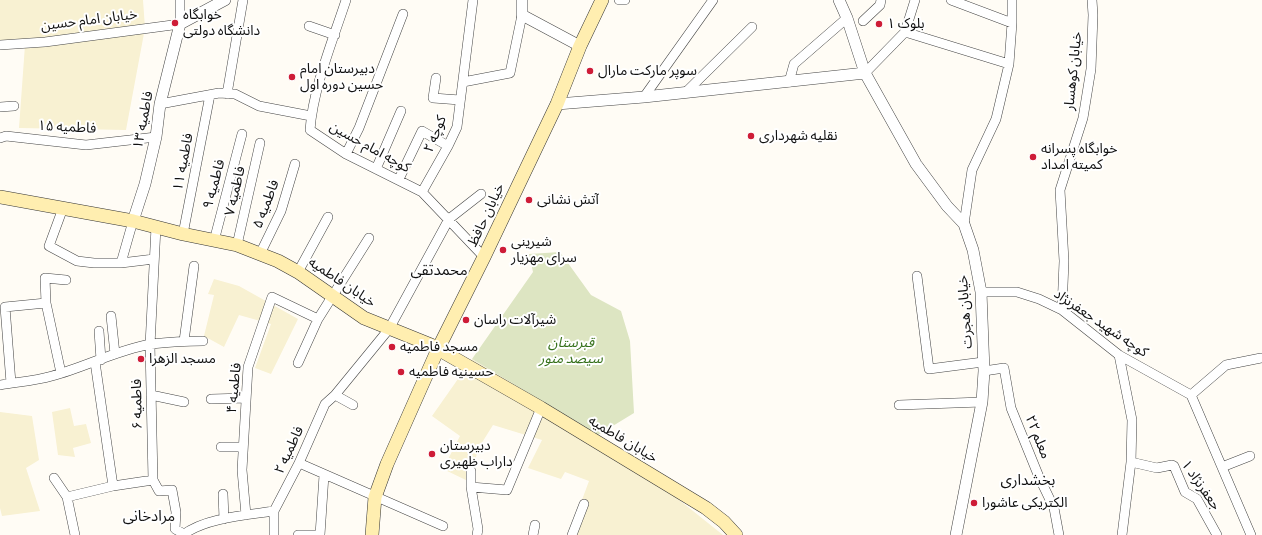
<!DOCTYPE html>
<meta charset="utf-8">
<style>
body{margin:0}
canvas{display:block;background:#fffcf5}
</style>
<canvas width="1262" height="535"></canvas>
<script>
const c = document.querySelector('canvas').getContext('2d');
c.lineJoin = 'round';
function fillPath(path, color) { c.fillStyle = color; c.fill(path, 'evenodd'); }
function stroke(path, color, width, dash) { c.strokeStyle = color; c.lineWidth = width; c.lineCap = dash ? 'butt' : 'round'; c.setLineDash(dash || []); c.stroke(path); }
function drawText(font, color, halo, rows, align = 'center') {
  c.font = font + ' "Crimson Pro","Noto Sans Arabic",serif'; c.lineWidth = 4; c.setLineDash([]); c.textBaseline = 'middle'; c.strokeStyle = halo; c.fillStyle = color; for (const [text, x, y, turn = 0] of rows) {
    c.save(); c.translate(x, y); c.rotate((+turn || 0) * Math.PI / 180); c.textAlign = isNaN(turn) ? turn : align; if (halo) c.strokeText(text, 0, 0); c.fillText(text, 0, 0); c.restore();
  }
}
const farmland = new Path2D(`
 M 0,0 L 143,0 L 145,28 L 126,130 L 19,128 L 25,45 L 0,47 Z
 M 214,279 L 239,286 L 298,319 L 271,374 L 255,368 L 271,324 L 239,315 L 224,347 L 204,336 L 214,295 L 208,294 Z
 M 472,359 L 598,435 L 723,535 L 569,535 L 589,481 L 565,472 L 561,479 L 528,468 L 542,440 L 493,425 L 478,449 L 470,482 L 443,469 L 460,436 L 432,416 Z
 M 70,408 L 74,426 L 86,424 L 91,443 L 73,448 L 75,457 L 58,455 L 52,412 Z
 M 0,412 L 32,416 L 39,460 L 26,468 L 40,511 L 2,516 L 0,508 Z`);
const cemetery = new Path2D(`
 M 560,252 L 591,295 L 621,311 L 630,341 L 634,413 L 598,435 L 472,359 L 533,272 L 529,254 Z`);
const minor = new Path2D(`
 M 346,0 C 333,40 313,88 310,130 L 346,154 L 422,192 L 484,257
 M 619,0 L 625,0
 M 951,0 L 1012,23
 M 863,21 L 880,5 L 881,0
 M 309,26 L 335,35
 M 905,32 L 1009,64
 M 0,45 L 45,42 L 180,24 L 180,0
 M 865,73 L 905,32 L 915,0
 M 436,78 L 433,98 L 460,100
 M 463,82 L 510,73 L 522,15
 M 789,82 L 794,64 L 847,18
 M 686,92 L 752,27
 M 227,94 L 243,0
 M 644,97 L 713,0
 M 160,104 L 219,93 L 235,94 L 259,106 L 311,116
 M 0,107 L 14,106
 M 0,138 L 6,136 L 86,145 L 156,137
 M 346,154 L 359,128 L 403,14
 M 376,169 L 401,111
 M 399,179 L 422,131 L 448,146
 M 422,192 L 448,146 L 457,127 L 473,0
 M 63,208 L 49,246 L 77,261 L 94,263 L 121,263 L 154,259
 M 964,224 L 972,170 L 996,119 L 1009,64 L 1012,23 L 1012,0
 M 156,227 L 150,345 L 153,480 L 159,491 L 172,490 L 176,512 L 175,529 L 184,534
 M 183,234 L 210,95
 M 214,241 L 242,134
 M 237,245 L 260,143
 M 260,254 L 281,211 L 295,164
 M 121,263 L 133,221
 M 298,272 L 328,217
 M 917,276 L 929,369 L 983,362
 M 981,292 L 1017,292 L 1039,299 L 1062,310 L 1119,355 L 1191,395 L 1251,535
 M 1062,310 L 1064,261 L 1060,190 L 1083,118 L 1091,69 L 1093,15 L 1092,0
 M 111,316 L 115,354
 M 99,331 L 101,360
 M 184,341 L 194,266
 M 1119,355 L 1132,420 L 1131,462 L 1122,535
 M 95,362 L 113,486
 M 298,363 L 318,319
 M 984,371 L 1004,368 L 1011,408 L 1039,477 L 1054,508 L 1059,535
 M 61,373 L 46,303 L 45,278 L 66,280
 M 11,383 L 5,307 L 46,303
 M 0,385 C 17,382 35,381 52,376 C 85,367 117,350 151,344 C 169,342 186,341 203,341
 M 151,395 L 184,402
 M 335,395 L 353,405
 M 1191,395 L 1226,365 L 1261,358
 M 211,399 L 246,398
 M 899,405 L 982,402
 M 221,447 L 243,447
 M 1131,462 L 1157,468 L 1172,465 L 1174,466 L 1185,492 L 1197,499 L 1217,535
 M 299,463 L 443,526
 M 1222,467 L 1250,456
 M 471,471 L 471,487 L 478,529 L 477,535
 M 54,478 L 67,497
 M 471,487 L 507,490 L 541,408
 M 223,494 L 224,519
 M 274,511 L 274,535
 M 246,515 L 242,470 L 248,367 L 272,297 L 318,319 L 369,238
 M 75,535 L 67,497 L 113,486 L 153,480
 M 183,535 C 204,518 247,515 274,511 L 299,463 L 325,404 L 335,395 L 389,329 L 449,219 L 481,194
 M 298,535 L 319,535
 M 320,535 L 324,475
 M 533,535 L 535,525
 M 572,535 L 584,504`);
const tertiary = new Path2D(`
 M 522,0 L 522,15 L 580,46
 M 839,0 L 847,18 L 865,73 L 916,164 L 947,206 L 964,224 L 973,250 L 981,292 L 984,371 L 982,402 L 956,535
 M 557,104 L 644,97 L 865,73
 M 133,221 L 145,184 L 156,137 L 160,104 L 180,24 L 225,0`);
const secondary = new Path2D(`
 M 0,197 L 133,221 L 183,234 L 237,245 L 278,261 L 298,272 L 364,318 L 431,345 L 541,408 L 706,508 L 724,522 L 736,535
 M 372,535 L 375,497 L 387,464 L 438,349 L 484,257 L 557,104 L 580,46 L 602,0`);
const markers = [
 [175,23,4,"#ce1c37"],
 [879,24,4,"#ce1c37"],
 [590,71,4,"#ce1c37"],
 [292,77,4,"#ce1c37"],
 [751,136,4,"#ce1c37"],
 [1033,157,4,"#ce1c37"],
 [529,200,4,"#ce1c37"],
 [503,250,4,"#ce1c37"],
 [466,320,4,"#ce1c37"],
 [392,347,4,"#ce1c37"],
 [141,359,4,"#ce1c37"],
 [401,372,4,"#ce1c37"],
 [432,454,4,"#ce1c37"],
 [974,503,4,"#ce1c37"]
];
const poiNames = [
 ["خوابگاه",183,15],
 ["دانشگاه دولتی",183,31],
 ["بلوک ۱",887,24],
 ["دبیرستان امام",300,69],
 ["حسین دوره اول",300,85],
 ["سوپر مارکت مارال",598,71],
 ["نقلیه شهرداری",759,136],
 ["خوابگاه پسرانه",1041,149],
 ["کمیته امداد",1041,165],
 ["آتش نشانی",537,200],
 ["شیرینی",511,242],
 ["سرای مهزیار",511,258],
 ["شیرآلات راسان",474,320],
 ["مسجد فاطمیه",400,347],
 ["مسجد الزهرا",149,359],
 ["حسینیه فاطمیه",409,372],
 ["دبیرستان",440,446],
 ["داراب ظهیری",440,462],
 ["الکتریکی عاشورا",982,503]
];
const streetNames = [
 ["خیابان امام حسین",89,20,-7],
 ["خیابان کوهسار",1073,71,-84],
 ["فاطمیه ۱۳",143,120,-79],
 ["فاطمیه ۱۵",67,127,3],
 ["کوچه ۲",435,134,-68],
 ["کوچه امام حسین",370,147,29],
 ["فاطمیه ۱۱",183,162,-79],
 ["فاطمیه ۹",214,184,-75],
 ["فاطمیه ۷",235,191,-77],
 ["فاطمیه ۵",266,204,-69],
 ["خیابان حافظ",486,215,-65],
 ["خیابان فاطمیه",342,282,34],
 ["خیابان هجرت",965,312,-94],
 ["کوچه شهید جعفرنژاد",1101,323,34],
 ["فاطمیه ۴",234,388,-84],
 ["فاطمیه ۶",137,404,-91],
 ["معلم ۲۲",1038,437,68],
 ["خیابان فاطمیه",623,439,31],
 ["فاطمیه ۲",289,450,-65],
 ["جعفرنژاد ۱",1201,485,55]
];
const parkNames = [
 ["قبرستان",571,343],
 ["سیصد منور",571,359]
];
const neighbourhoodNames = [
 ["محمدتقی",439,270],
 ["بخشداری",1028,480],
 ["مرادخانی",149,516]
];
fillPath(farmland, '#f8f1d2');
fillPath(cemetery, '#dde5c2');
stroke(minor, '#444', 10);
stroke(tertiary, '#444', 12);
stroke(secondary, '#333', 14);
stroke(minor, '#fff', 9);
stroke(tertiary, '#fff', 11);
stroke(secondary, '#ffeeb0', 13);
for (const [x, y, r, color] of markers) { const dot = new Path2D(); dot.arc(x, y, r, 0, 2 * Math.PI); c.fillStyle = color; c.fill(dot); stroke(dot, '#fff', 1.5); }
drawText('14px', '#111', '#fff', poiNames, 'left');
drawText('14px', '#111', '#fff', streetNames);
drawText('italic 14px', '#35701a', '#fff', parkNames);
drawText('15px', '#111', '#fff', neighbourhoodNames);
</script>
